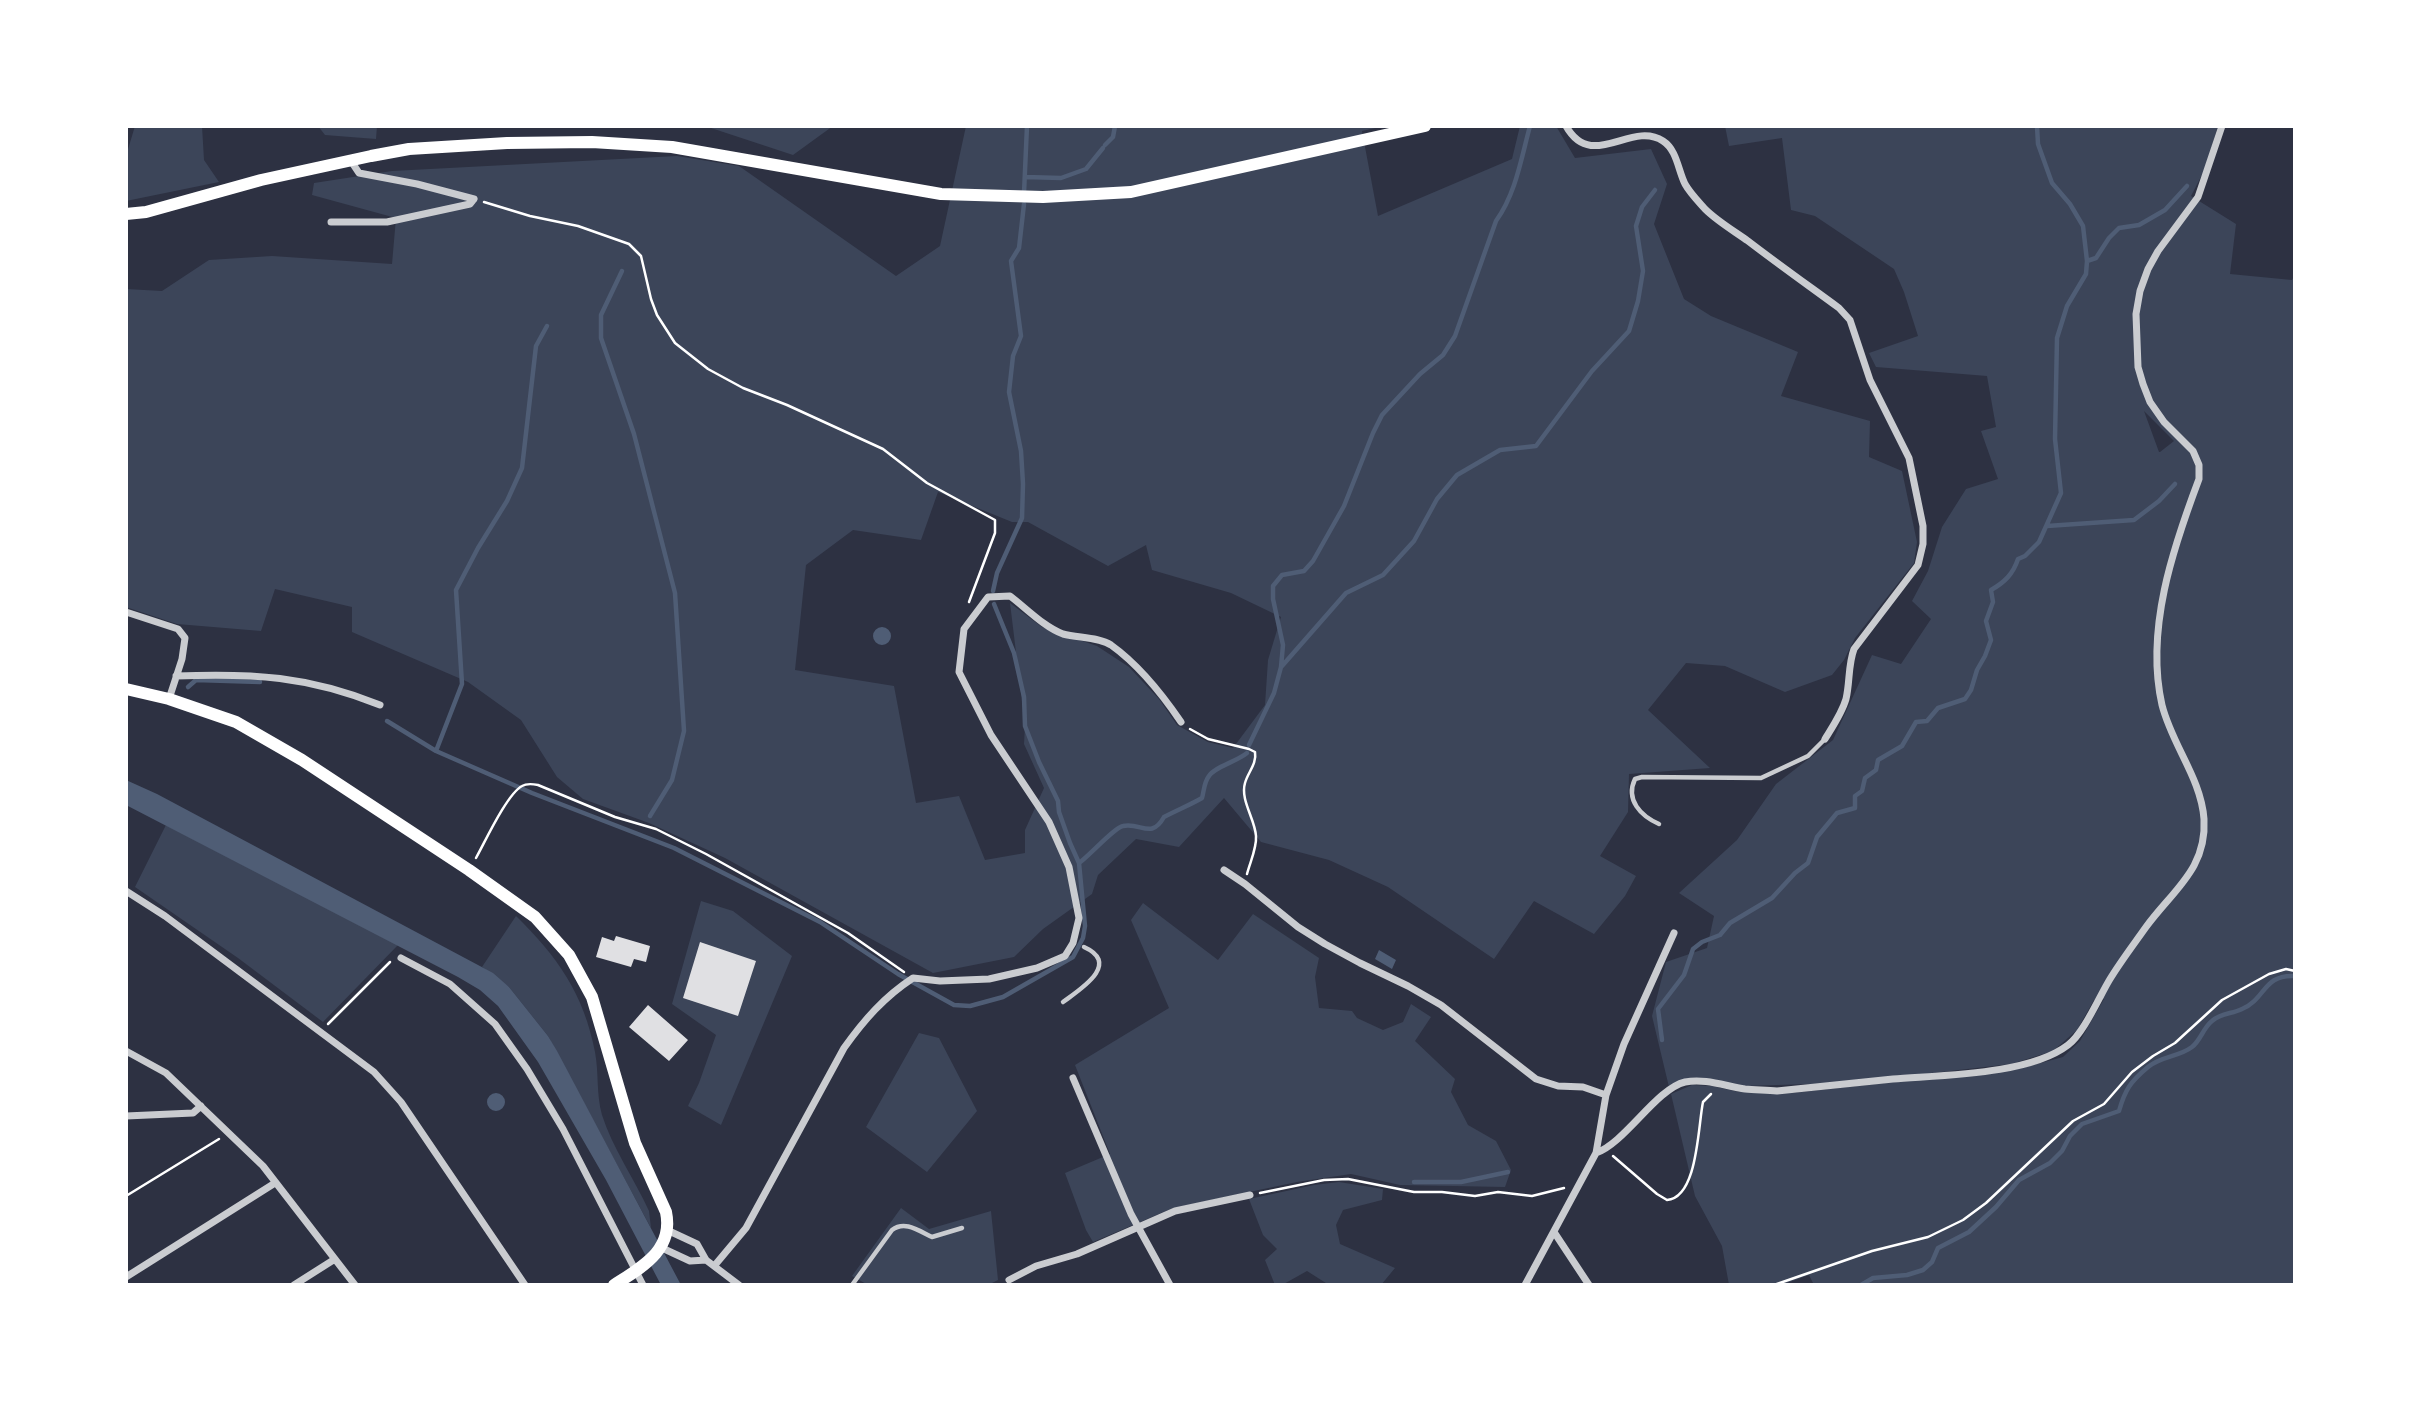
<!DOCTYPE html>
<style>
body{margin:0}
#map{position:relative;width:2421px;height:1411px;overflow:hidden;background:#2d3142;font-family:"IBM Plex Serif",serif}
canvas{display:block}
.frame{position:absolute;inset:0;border:128px solid #fff;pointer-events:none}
</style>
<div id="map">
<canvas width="2421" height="1411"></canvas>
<div class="frame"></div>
</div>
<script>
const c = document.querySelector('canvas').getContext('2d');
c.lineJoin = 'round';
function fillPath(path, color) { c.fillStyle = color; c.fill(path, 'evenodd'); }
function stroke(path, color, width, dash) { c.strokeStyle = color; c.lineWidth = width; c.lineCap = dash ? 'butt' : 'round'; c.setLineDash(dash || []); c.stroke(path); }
const green = new Path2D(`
 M 135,126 L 202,126 L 204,160 L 219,182 L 126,201 L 126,156 Z
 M 318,126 L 377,126 L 376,139 L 325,135 Z
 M 705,126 L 833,126 L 793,155 Z
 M 966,126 L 1384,126 L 1362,131 L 1378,216 L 1512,159 L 1520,126 L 1556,126 L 1575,158 L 1651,149 L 1667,184 L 1654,224 L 1684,299 L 1711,316 L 1798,352 L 1781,396 L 1870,421 L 1869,457 L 1902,471 L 1917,542 L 1914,563 L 1855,638 L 1844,660 L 1832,675 L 1785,692 L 1725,666 L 1686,663 L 1648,710 L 1710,768 L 1629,774 L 1628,812 L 1600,856 L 1636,876 L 1625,896 L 1594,934 L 1534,901 L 1494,959 L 1388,887 L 1329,860 L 1261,842 L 1224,798 L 1179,847 L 1136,839 L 1098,875 L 1092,894 L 1043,929 L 1014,957 L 933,973 L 725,858 L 649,823 L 583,799 L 557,777 L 521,720 L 468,682 L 352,632 L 352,607 L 275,589 L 261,631 L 177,624 L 126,607 L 126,289 L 162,291 L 209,260 L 272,256 L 392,264 L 396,218 L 312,195 L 314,183 L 392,171 L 677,156 L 739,166 L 896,276 L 940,246 ZM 938,492 L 1012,522 L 1028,522 L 1108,566 L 1146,545 L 1152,570 L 1231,593 L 1281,617 L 1268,660 L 1265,705 L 1233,748 L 1208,742 L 1177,725 L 1159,699 L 1129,667 L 1097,646 L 1042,627 L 1010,603 L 1025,726 L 1024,744 L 1044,788 L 1025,830 L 1025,853 L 985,860 L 959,796 L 916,803 L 894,686 L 795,670 L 806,565 L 853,530 L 921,540 Z
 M 1725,126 L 2218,126 L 2204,171 L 2191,196 L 2236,224 L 2230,274 L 2292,280 L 2295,274 L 2295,1285 L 1814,1285 L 1809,1275 L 1781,1285 L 1729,1285 L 1722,1246 L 1695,1196 L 1671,1094 L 1692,1085 L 1712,1086 L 1739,1092 L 1793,1093 L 2022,1068 L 2063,1057 L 2080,1041 L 2104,999 L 2094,1000 L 2077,1030 L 2053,1051 L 2011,1064 L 1845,1083 L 1743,1086 L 1693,1078 L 1669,1087 L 1652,1016 L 1666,962 L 1707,948 L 1714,916 L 1679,893 L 1737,840 L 1776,784 L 1833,740 L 1872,655 L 1901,664 L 1931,619 L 1912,601 L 1928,571 L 1942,527 L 1966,489 L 1998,479 L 1981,431 L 1996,427 L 1987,376 L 1876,367 L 1869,353 L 1918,336 L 1904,292 L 1894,269 L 1815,216 L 1791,210 L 1782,138 L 1729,146 ZM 2144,411 L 2174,441 L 2160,452 L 2159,452 Z
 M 166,825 L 398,945 L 323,1022 L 238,958 L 135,887 Z
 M 701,901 L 733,911 L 792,956 L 721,1125 L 688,1106 L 699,1083 L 716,1035 L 672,1004 Z
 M 1143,903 L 1218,960 L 1253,914 L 1319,958 L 1315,977 L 1319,1008 L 1352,1011 L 1357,1018 L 1383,1030 L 1403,1022 L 1411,1004 L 1431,1017 L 1415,1041 L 1455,1079 L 1451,1092 L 1468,1125 L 1496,1141 L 1511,1170 L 1505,1187 L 1400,1185 L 1351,1174 L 1297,1182 L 1173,1208 L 1093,1242 L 1086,1230 L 1065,1173 L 1110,1154 L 1075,1065 L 1169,1008 L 1131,920 Z
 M 516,916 C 557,956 584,994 595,1052 C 599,1073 596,1094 602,1115 C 612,1147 635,1180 649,1211 L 651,1228 L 548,1036 L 509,987 L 482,967 Z
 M 919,1033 L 939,1038 L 977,1111 L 927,1172 L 866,1127 Z
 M 1339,1182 L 1383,1189 L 1382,1200 L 1343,1210 L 1336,1225 L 1340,1244 L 1395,1268 L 1381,1285 L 1329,1285 L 1307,1271 L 1282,1285 L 1275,1285 L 1265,1260 L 1277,1249 L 1263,1235 L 1249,1199 L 1314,1185 Z
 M 901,1208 L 929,1229 L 991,1211 L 998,1280 L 988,1285 L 868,1285 L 852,1276 Z`);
const water = new Path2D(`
 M873 636a9 9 0 1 1 18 0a9 9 0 1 1-18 0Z
 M 126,780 L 157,794 L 493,973 L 509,987 L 548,1036 L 557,1051 L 681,1285 L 661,1285 L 606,1180 L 538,1062 L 498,1006 L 480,990 L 458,977 L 126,805 Z
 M 1379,950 L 1396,960 L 1392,969 L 1375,959 Z
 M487 1102a9 9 0 1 1 18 0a9 9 0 1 1-18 0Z`);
const stream = new Path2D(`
 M 2037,126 L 2038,144 L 2052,183 L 2070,204 L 2083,226 L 2087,261
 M 1105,145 L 1113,137 L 1115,126
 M 1025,177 L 1061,178 L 1086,169 L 1103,148
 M 1024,193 L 1027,126
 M 622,271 L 601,315 L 601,338 L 634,434 L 675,593 L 684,731 L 672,780 L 650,816
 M 2047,526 L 2134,520 L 2159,501 L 2175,484
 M 993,591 L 997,573 L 1022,518 L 1023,484 L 1021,451 L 1009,392 L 1013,356 L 1021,336 L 1011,261 L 1019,248 L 1024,204
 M 994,604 L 1014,653 L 1024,697 L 1025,726 L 1039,762 L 1058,801 L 1059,812 L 1070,843 L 1079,863
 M 1282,666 L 1346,593 L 1383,575 L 1414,541 L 1437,499 L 1457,475 L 1500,450 L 1536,446 L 1592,371 L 1629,331 L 1638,301 L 1643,271 L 1636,226 L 1642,207 L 1655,190
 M 188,687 L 196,680 L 260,682
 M 387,721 L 436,751 L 532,793 L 674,848 L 820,922 L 898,974 L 954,1005 L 970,1006 L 1003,997 L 1073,957 L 1083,938 L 1085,926 L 1079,863 C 1089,856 1115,827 1123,826 C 1141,822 1151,840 1164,817 C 1177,810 1190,805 1202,798 C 1204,791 1204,782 1209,776 C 1214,767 1236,762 1247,753
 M 1249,745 L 1274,693 L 1281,667 L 1283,645 L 1273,599 L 1273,586 L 1282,575 L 1304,571 L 1313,561 L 1344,506 L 1373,433 L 1382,415 L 1420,374 L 1443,355 L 1455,336 L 1496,221 C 1516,193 1521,159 1530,126
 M 436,751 L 462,684 L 456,590 L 478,548 L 507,501 L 522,468 L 536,346 L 547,326
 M 1662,1040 L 1658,1009 L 1684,975 L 1693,949 L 1702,942 L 1720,935 L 1730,923 L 1772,898 L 1795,873 L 1808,863 L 1817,837 L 1837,813 L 1855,808 L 1855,796 L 1862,791 L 1865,778 L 1876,770 L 1878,760 L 1902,746 L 1916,722 L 1927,721 L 1938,708 L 1965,699 L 1971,690 L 1977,670 L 1985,656 L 1991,640 L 1986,621 L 1993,602 L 1991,590 C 2005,582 2013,574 2018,559 L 2025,556 L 2039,542 L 2061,493 L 2055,439 L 2057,338 L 2067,306 L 2086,274 L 2087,261 L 2096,258 L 2109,238 L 2119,228 L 2139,225 L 2165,210 L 2187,186
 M 1414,1182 L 1461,1182 L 1508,1172
 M 1861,1285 L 1873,1278 L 1907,1275 L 1923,1270 L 1932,1262 L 1938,1248 L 1969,1232 L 1996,1207 L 2019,1180 L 2050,1163 L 2062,1151 L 2070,1136 L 2082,1124 L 2119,1111 C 2125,1090 2130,1082 2148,1067 C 2161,1056 2179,1057 2192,1047 C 2201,1040 2203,1028 2212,1021 C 2221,1013 2232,1014 2242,1009 C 2266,999 2263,974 2295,976`);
const building = new Path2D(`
 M 616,936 L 650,946 L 646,962 L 634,959 L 631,967 L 596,957 L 602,937 L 614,941 Z
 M 700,942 L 756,961 L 738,1016 L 683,998 Z
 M 648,1005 L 688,1040 L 669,1061 L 629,1027 Z`);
const path = new Path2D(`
 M 484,202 L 530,216 L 578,226 L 629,244 L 641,256 L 651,299 L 657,315 L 675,343 L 708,369 L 743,388 L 787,405 L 883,449 L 927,483 L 995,520 L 995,533 L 969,602
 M 1190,729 L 1208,739 L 1249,749 L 1255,752 C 1257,764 1248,772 1245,783 C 1240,800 1255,819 1256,836 C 1257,848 1250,862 1247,874
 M 476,858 C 485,842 507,794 522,786 C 527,783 533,784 538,785 L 615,817 L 656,829 L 706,854 L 848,933 L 904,972
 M 328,1024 L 390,962
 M 1613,1156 L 1657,1194 L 1667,1200 C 1698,1198 1698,1125 1703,1102 L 1711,1094
 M 1260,1193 L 1324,1180 L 1348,1179 L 1414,1192 L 1442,1192 L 1475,1196 L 1498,1192 L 1532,1196 L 1564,1188
 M 126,1196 L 219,1139
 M 1774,1285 L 1872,1251 L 1928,1237 L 1963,1220 L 1986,1203 L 2073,1121 L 2104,1104 L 2132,1072 L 2153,1056 L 2175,1043 L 2222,1000 L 2269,974 L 2286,969 L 2295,971`);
const service = new Path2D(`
 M 1659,824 C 1641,816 1625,800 1635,779 L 1642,777 L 1761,778 L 1808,756 L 1825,739
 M 1063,1002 C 1079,990 1122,964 1084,947
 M 852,1285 L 892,1230 C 905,1220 919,1231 932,1237 L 962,1228`);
const minor = new Path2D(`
 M 1566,126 C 1592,172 1631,120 1663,141 C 1677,150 1678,170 1685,184 C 1690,193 1698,201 1705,209 C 1717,221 1734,231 1748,241 C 1778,264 1809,286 1839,308 L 1850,320 L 1870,380 L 1909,458 L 1923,526 L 1923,544 L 1918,565 L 1854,649 C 1848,665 1850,682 1846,699 C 1842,713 1833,726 1825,739
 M 351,161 L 359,173 L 417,184 L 474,199
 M 331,222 L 387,222 L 470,204 L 474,199
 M 126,612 L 178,629 L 185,638 L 182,659 L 169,699
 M 176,676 C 253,673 308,676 380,705
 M 1224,870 L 1245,884 L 1298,927 L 1325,944 L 1360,963 L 1408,986 L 1441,1005 L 1536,1079 L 1558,1086 L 1583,1087 L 1606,1095
 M 126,891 L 165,916 L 374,1072 L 401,1102 L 525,1285
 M 401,958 L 450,984 L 495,1024 L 527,1069 L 563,1129 L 643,1285
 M 126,1051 L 166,1073 L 263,1166 L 355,1285
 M 1073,1078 L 1131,1214 L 1170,1285
 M 126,1116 L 193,1113 L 201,1106
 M 1596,1153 C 1625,1143 1656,1089 1685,1082 C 1705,1078 1725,1086 1745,1089 C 1755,1090 1766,1090 1777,1091 C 1816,1087 1854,1083 1893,1079 C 1941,1075 2029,1075 2068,1045 C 2084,1033 2099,997 2110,979 C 2121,961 2134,944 2146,927 C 2173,890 2207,869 2204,819 C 2201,778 2172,745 2162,705 C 2145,630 2173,548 2199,479 L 2199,465 L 2193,451 L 2164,422 L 2150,402 L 2143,384 L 2138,367 L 2136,314 L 2140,291 L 2148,269 L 2158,251 L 2198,197 L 2222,126
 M 667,1230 L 697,1244 L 706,1260 L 739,1285
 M 1554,1232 L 1589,1285
 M 662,1248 L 690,1261 L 706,1260
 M 715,1265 L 746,1228 L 844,1048 C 864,1020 884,997 913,978 L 940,981 L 989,979 L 1037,968 L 1065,956 L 1073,943 L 1079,918 L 1069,867 L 1049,822 L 991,735 L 959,672 L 964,629 L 988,597 L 1010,596 C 1026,608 1044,627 1063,634 C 1078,638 1099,637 1111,645 C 1139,665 1162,694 1181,722
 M 126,1277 L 275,1183
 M 1009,1280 L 1036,1266 L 1077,1254 L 1175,1211 L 1250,1195
 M 294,1285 L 335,1259
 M 1525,1285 L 1596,1153 L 1606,1095 L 1624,1044 L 1674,933`);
const secondary = new Path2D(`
 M 126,214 L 146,212 L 261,180 L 371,156 L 409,149 L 507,143 L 592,142 L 672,147 L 941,194 L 1043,197 L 1131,192 L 1425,126
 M 126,689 L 169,699 L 236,722 L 302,760 L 469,870 L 535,917 L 569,955 L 592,997 L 635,1143 L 666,1212 C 674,1250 642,1267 614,1285`);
fillPath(green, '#3c4559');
fillPath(water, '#4f5d75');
stroke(stream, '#4f5d75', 4.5);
fillPath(building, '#e0e0e3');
stroke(path, '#fff', 2.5);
stroke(service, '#caccd0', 4.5);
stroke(minor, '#caccd0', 7);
stroke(secondary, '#fff', 12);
</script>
